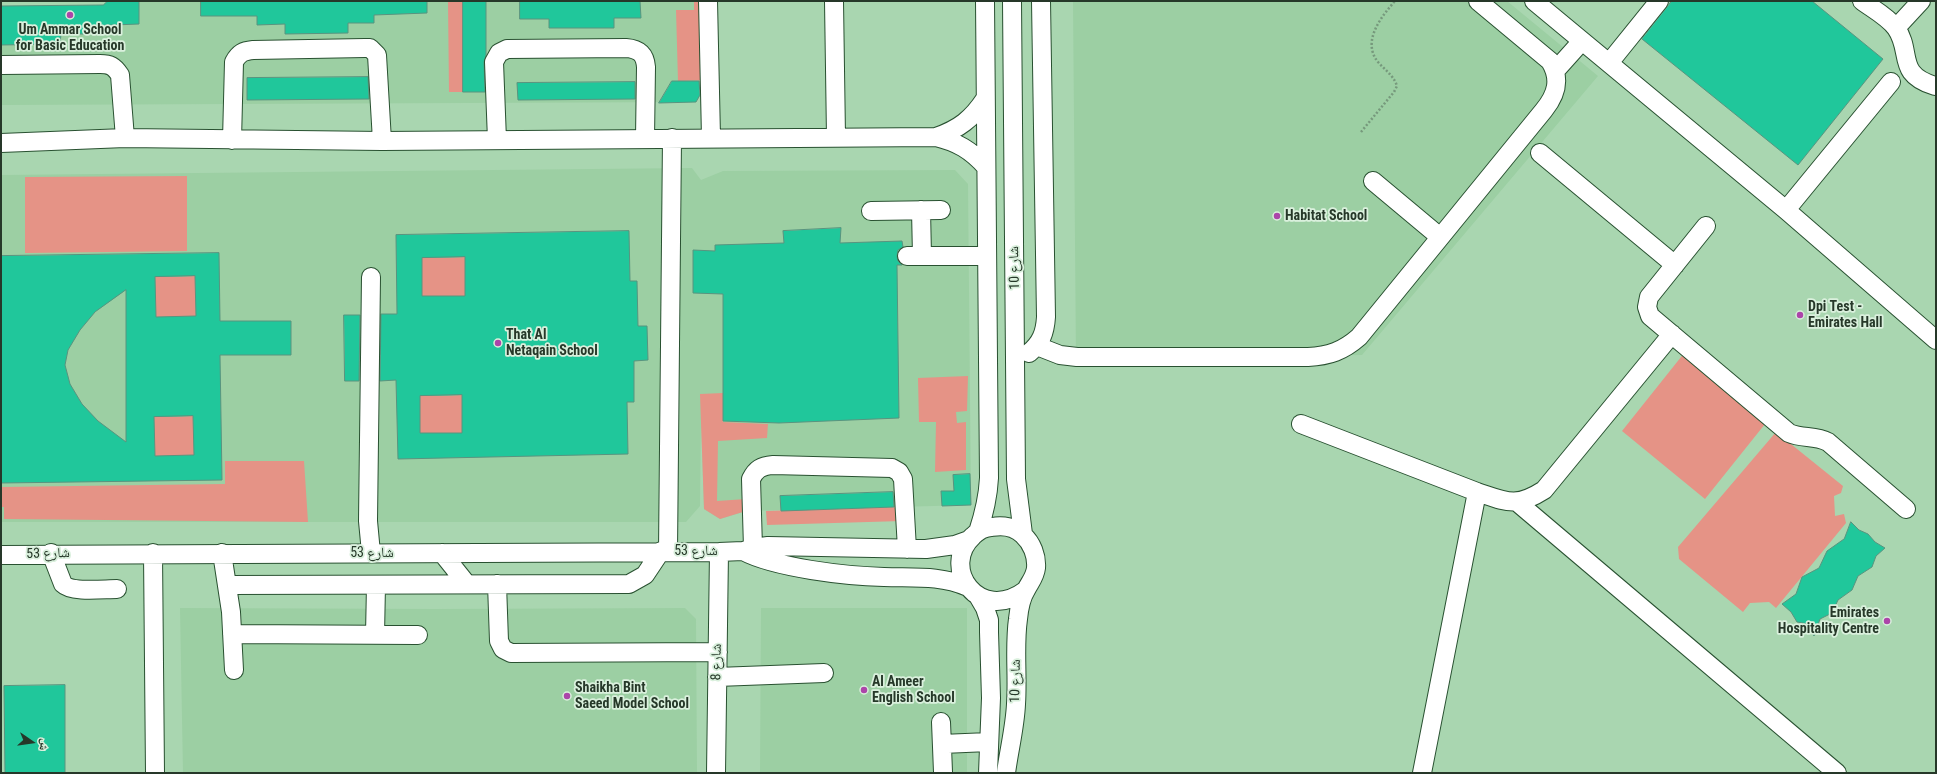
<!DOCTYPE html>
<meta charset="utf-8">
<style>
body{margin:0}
#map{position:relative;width:1937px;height:774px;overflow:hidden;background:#a9d6b0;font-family:"Roboto Condensed","Noto Naskh Arabic",sans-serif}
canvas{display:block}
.frame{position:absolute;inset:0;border:2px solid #263829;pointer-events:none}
.north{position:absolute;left:12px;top:722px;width:40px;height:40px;-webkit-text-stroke:3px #daf0dd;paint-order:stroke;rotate:103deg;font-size:11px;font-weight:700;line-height:16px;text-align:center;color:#263829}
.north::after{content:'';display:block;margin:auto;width:14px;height:18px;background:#263829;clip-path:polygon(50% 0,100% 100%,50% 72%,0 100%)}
</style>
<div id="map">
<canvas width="1937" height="774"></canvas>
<div class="frame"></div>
<div class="north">ش</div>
</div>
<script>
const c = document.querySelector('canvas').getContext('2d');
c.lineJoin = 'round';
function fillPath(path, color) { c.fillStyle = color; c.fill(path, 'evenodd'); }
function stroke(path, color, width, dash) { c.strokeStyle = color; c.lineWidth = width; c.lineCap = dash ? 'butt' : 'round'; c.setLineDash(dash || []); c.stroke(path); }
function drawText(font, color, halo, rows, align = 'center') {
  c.font = font + ' "Roboto Condensed","Noto Naskh Arabic",sans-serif'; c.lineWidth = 3.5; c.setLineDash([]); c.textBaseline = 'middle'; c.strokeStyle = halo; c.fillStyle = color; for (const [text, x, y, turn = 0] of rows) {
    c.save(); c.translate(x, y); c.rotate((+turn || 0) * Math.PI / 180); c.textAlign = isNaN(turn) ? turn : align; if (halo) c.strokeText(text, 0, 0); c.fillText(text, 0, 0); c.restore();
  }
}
const built = new Path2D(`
 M 108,1 L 700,1 L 701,83 L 696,102 L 1,105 L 1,6 L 103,5 Z
 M 1073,1 L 1507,1 L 1598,76 L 1362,355 L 1076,361 Z
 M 692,168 L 701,180 L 723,171 L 955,170 L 968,184 L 971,505 L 746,511 L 720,519 L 704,509 L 701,418 L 700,506 L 686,522 L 1,522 L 1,175 Z
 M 180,608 L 437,609 L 685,608 L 696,619 L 697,773 L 183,773 Z
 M 761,608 L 967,608 L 967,773 L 760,773 Z`);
const green = new Path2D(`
 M 448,1 L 463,1 L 463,92 L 449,92 Z
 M 694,1 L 712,1 L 712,80 L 678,81 L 676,10 L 694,10 Z
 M 187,176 L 187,251 L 25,253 L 25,177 Z
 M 465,257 L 465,296 L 422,296 L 422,258 Z
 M 195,276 L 196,316 L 156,317 L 155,277 Z
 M 1689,347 L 1773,414 L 1705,499 L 1622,431 Z
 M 968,376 L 967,411 L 956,412 L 957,423 L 966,422 L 966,470 L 935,472 L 936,422 L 919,422 L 918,378 Z
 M 723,393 L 723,422 L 768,424 L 767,438 L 718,441 L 717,501 L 746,499 L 746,511 L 720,519 L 704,509 L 700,394 Z
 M 462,395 L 462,433 L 420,433 L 420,396 Z
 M 193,416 L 194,455 L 155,456 L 154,417 Z
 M 1776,432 L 1843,486 L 1841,493 L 1834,496 L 1835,516 L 1844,514 L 1846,523 L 1776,608 L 1769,602 L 1750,603 L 1743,612 L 1679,559 L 1678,547 Z
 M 225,461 L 304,461 L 308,522 L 4,519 L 4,507 L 1,507 L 1,487 L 225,484 Z
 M 901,507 L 902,521 L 767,525 L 766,511 Z`);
const building = new Path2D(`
 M 108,1 L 139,1 L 139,24 L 87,26 L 87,34 L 61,34 L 60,44 L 1,45 L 1,6 L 103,5 Z
 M 201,1 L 427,1 L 427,13 L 374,15 L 374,23 L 348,23 L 348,33 L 285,34 L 285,24 L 257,25 L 257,16 L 201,16 Z
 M 463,1 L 486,1 L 486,55 L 484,62 L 485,92 L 463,92 Z
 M 520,1 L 640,1 L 641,18 L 614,18 L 614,28 L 549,28 L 549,19 L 520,19 Z
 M 1672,1 L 1812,1 L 1883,59 L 1798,165 L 1642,39 Z
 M 368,77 L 369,99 L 247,100 L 247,78 Z
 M 672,81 L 699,81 L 700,95 L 696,102 L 659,103 Z
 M 635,82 L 635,99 L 518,100 L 517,83 Z
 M 841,228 L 840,243 L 902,241 L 903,247 L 898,250 L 897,256 L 898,261 L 902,265 L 897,265 L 899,418 L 779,423 L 723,421 L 723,294 L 693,293 L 693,250 L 715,251 L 715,245 L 784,243 L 783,231 Z
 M 629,231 L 630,281 L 637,281 L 638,326 L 647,326 L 648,360 L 634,361 L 634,402 L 627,402 L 628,454 L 398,459 L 396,380 L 380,381 L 381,314 L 397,314 L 396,235 ZM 465,257 L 465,296 L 422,296 L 422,258 ZM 462,395 L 462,433 L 420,433 L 420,396 Z
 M 219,253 L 220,321 L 291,321 L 291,355 L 220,355 L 222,480 L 1,483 L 1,256 ZM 195,276 L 196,316 L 156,317 L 155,277 ZM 126,290 L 126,442 L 98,421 L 82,404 L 70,384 L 65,365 L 68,350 L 80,330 L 95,312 ZM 193,416 L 194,455 L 155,456 L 154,417 Z
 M 344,315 L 360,315 L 359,381 L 345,381 Z
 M 970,474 L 971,505 L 942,506 L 941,491 L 954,491 L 953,475 Z
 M 893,492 L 894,507 L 781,511 L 780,496 Z
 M 1851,522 L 1859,530 L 1868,534 L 1875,542 L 1885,548 L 1876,556 L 1872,567 L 1858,576 L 1852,590 L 1838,600 L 1832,613 L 1820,619 L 1814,636 L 1808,624 L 1797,622 L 1791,612 L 1782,604 L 1796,594 L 1802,577 L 1819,568 L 1827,551 L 1844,539 Z
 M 65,685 L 65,773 L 5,773 L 4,686 Z`);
const path = new Path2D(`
 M 1361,132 L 1394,92 L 1397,86 C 1394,76 1385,70 1378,62 C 1361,41 1382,16 1395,1`);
const minor = new Path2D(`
 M 708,1 L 711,137
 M 834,1 L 836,137
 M 1012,1 L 1016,479 L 1023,534
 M 1534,1 L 1786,210 L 1936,340
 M 1862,1 C 1873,9 1888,17 1896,28 C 1913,52 1895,74 1935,86
 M 1896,28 L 1921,1
 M 1609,63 L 1659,1
 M 1,65 L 100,64 C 110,64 114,66 120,75 L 125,138
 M 1556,70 L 1582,41
 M 936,137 C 959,129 972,119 985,99
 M 232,140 L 234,62 C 239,53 243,51 253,50 L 365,48 L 370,48 L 377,55 L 382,141
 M 497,140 L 494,62 L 499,53 L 507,49 L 626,48 C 639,49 645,54 646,67 L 645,138
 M 1,143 L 125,138 L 382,141 L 936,137 C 957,142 971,150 986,167
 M 1540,153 L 1675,265
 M 1373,181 L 1440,237
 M 921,210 L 922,256
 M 1786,210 L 1891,82
 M 871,211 L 941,210
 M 1706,226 L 1649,297 L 1647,307 L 1650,316 L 1789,433 C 1802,439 1815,435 1828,442 L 1906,509
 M 907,256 L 987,256
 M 371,277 L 368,521 L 371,553
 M 1037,346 L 1060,355 L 1077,357 L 1308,357 C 1329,356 1343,351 1359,337 L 1544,110 C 1557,94 1561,79 1550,61 L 1478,1
 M 1029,353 C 1041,343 1045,333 1046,317 L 1041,1
 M 1301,424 L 1477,492 C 1507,502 1516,508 1544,490 L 1672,334
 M 1517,502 L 1837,773
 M 978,532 C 984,514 988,497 989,478 L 985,1
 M 753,548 L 751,479 C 756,469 761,466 773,465 L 892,468 L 899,472 L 903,479 L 907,549
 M 668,551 L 672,138
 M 743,551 C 775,568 847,576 884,577 C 914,578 940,575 968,587
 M 51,553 L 63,584 C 72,593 103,589 117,589
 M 153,553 L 155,773
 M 222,553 L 231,612 L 234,670
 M 442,553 L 466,583
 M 1,555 L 719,552 L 743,551 L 753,548 L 768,546 L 926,549 L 955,545 L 969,540
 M 497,584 L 499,641 L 503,649 L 511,653 L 718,652
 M 227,585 L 629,584 L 645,575 L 661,551
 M 978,596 L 985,608 L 989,620 L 989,632 L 991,698 L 988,773
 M 232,634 L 418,635
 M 375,635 L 376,585
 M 717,677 L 824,673
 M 941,722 L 943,772
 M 942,744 L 989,742
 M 716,773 L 719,552
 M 1006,773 C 1009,750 1015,727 1016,704 C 1018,676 1014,647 1018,619 C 1019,609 1021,598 1026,590 C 1030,582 1035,577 1036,568 C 1037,556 1032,543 1023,535 C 1015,527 1003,525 992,527 C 985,527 978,531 973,536 C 939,567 979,625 1026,590
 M 1422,773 L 1477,492`);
const markers = [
 [70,15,4,"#ac45a9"],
 [1277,216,4,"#ac45a9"],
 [1800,315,4,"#ac45a9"],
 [498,343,4,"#ac45a9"],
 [1887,621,4,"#ac45a9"],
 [864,690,4,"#ac45a9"],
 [567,696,4,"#ac45a9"]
];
const poiNames = [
 ["Um Ammar School",70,30,"center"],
 ["for Basic Education",70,46,"center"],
 ["Habitat School",1285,216],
 ["Dpi Test -",1808,307],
 ["Emirates Hall",1808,323],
 ["That Al",506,335],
 ["Netaqain School",506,351],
 ["Emirates",1879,613,"right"],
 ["Hospitality Centre",1879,629,"right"],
 ["Al Ameer",872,682],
 ["English School",872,698],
 ["Shaikha Bint",575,688],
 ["Saeed Model School",575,704]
];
const streetNames = [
 ["شارع 10",1015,268,-91],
 ["شارع 53",696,551],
 ["شارع 53",372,553],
 ["شارع 53",48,554,-1],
 ["شارع 8",717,662,-89],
 ["شارع 10",1016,681,-89]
];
fillPath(built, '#9ccfa3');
fillPath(green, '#e59386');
fillPath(building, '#20c79b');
stroke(building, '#59947f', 1);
stroke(minor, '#295131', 20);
stroke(path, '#76997c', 2.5, [2, 2]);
stroke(minor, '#fff', 18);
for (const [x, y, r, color] of markers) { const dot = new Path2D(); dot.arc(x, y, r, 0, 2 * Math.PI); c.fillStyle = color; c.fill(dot); stroke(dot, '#daf0dd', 1.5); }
drawText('bold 14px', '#263829', '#daf0dd', poiNames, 'left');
drawText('14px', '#263829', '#daf0dd', streetNames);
</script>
